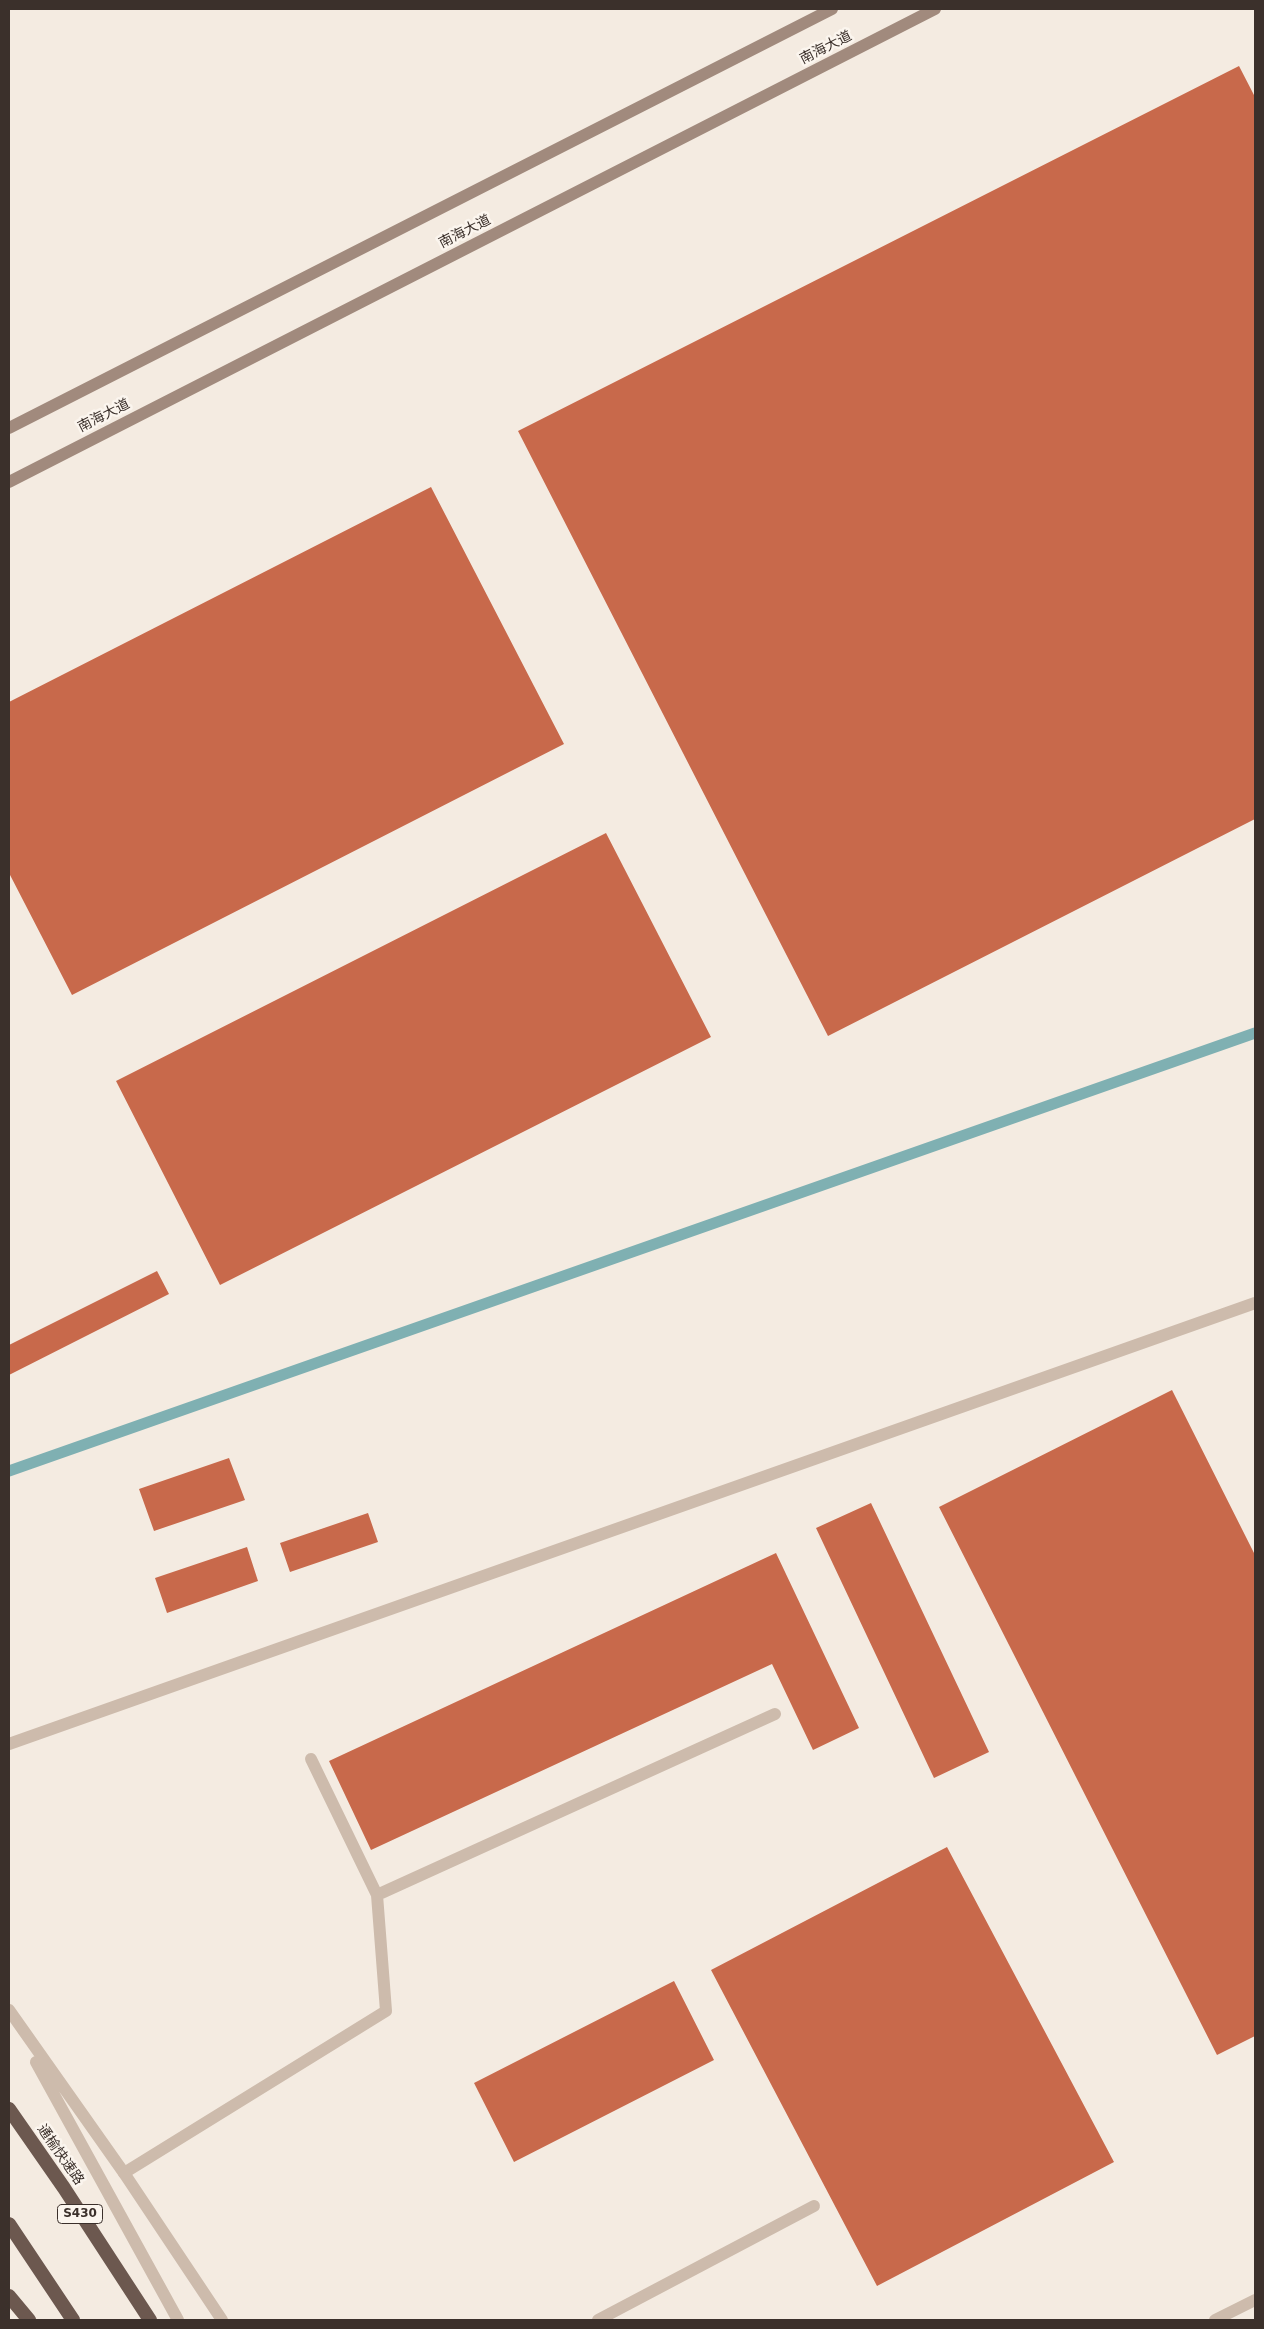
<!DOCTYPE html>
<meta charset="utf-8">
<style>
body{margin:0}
#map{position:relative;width:1264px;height:2329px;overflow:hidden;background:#f4ebe1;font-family:"DejaVu Sans",sans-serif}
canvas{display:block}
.frame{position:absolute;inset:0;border:10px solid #3b302b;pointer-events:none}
</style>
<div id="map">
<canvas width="1264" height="2329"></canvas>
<div class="frame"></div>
</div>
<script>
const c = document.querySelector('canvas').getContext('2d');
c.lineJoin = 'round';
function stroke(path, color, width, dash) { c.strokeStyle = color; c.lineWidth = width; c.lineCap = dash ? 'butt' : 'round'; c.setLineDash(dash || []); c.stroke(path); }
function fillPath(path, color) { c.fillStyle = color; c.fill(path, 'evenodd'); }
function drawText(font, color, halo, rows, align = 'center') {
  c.font = font + ' "DejaVu Sans","Noto Sans SC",sans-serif'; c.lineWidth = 5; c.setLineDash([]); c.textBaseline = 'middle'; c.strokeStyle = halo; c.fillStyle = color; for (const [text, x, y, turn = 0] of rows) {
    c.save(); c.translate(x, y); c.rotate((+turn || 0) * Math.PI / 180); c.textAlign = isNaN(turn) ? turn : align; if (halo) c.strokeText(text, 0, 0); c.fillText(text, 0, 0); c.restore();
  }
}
const stream = new Path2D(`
 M 9,1471 L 1255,1033`);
const building = new Path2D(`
 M 1239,66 L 1255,97 L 1255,819 L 828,1036 L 518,431 Z
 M 431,487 L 564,744 L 72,995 L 9,873 L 9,702 Z
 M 606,833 L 711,1037 L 220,1285 L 116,1081 Z
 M 157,1271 L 169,1294 L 9,1375 L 9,1345 Z
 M 1172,1390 L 1255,1555 L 1255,2036 L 1217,2055 L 939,1507 Z
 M 229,1458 L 245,1500 L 154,1531 L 139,1489 Z
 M 871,1503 L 989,1752 L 934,1778 L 816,1528 Z
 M 368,1513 L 378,1542 L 290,1572 L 280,1543 Z
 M 247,1547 L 258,1581 L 167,1613 L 155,1578 Z
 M 776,1553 L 859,1728 L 813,1750 L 772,1664 L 371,1850 L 329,1761 Z
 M 947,1847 L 1114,2162 L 877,2286 L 711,1970 Z
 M 674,1981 L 714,2060 L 514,2162 L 474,2083 Z`);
const service = new Path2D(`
 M 311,1759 L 377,1895 L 775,1714
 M 124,2173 L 386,2011 L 377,1895
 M 598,2320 L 814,2206`);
const minor = new Path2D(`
 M 9,1744 L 1255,1303
 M 1215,2320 L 1255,2300`);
const tertiary = new Path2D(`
 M 9,2010 L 124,2173 L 222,2320
 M 36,2062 L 178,2320`);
const secondary = new Path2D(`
 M 9,428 L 832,9
 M 9,482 L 935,9`);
const trunk = new Path2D(`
 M 9,2109 L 64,2188 L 150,2320
 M 9,2224 L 73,2320
 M 9,2296 L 29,2320`);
const shields = [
 [80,2214,45]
];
const shieldNames = [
 ["S430",80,2214]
];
const streetNames = [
 ["南海大道",826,48,-27],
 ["南海大道",465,232,-27],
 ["南海大道",104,416,-27],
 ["通榆快速路",60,2155,55]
];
stroke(stream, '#7fb0b2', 11);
fillPath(building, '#c8694b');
stroke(service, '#cdbbac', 12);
stroke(minor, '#cdbbac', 12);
stroke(tertiary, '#cdbbac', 12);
stroke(secondary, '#a18a7d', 12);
stroke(trunk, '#6c584f', 14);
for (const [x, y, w] of shields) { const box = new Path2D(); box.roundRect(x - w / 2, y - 9.5, w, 19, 4); c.fillStyle = '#fbf5ee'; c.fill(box); stroke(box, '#3b302b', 1); }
drawText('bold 12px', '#3b302b', null, shieldNames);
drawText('14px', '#3b302b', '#fbf5ee', streetNames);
</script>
